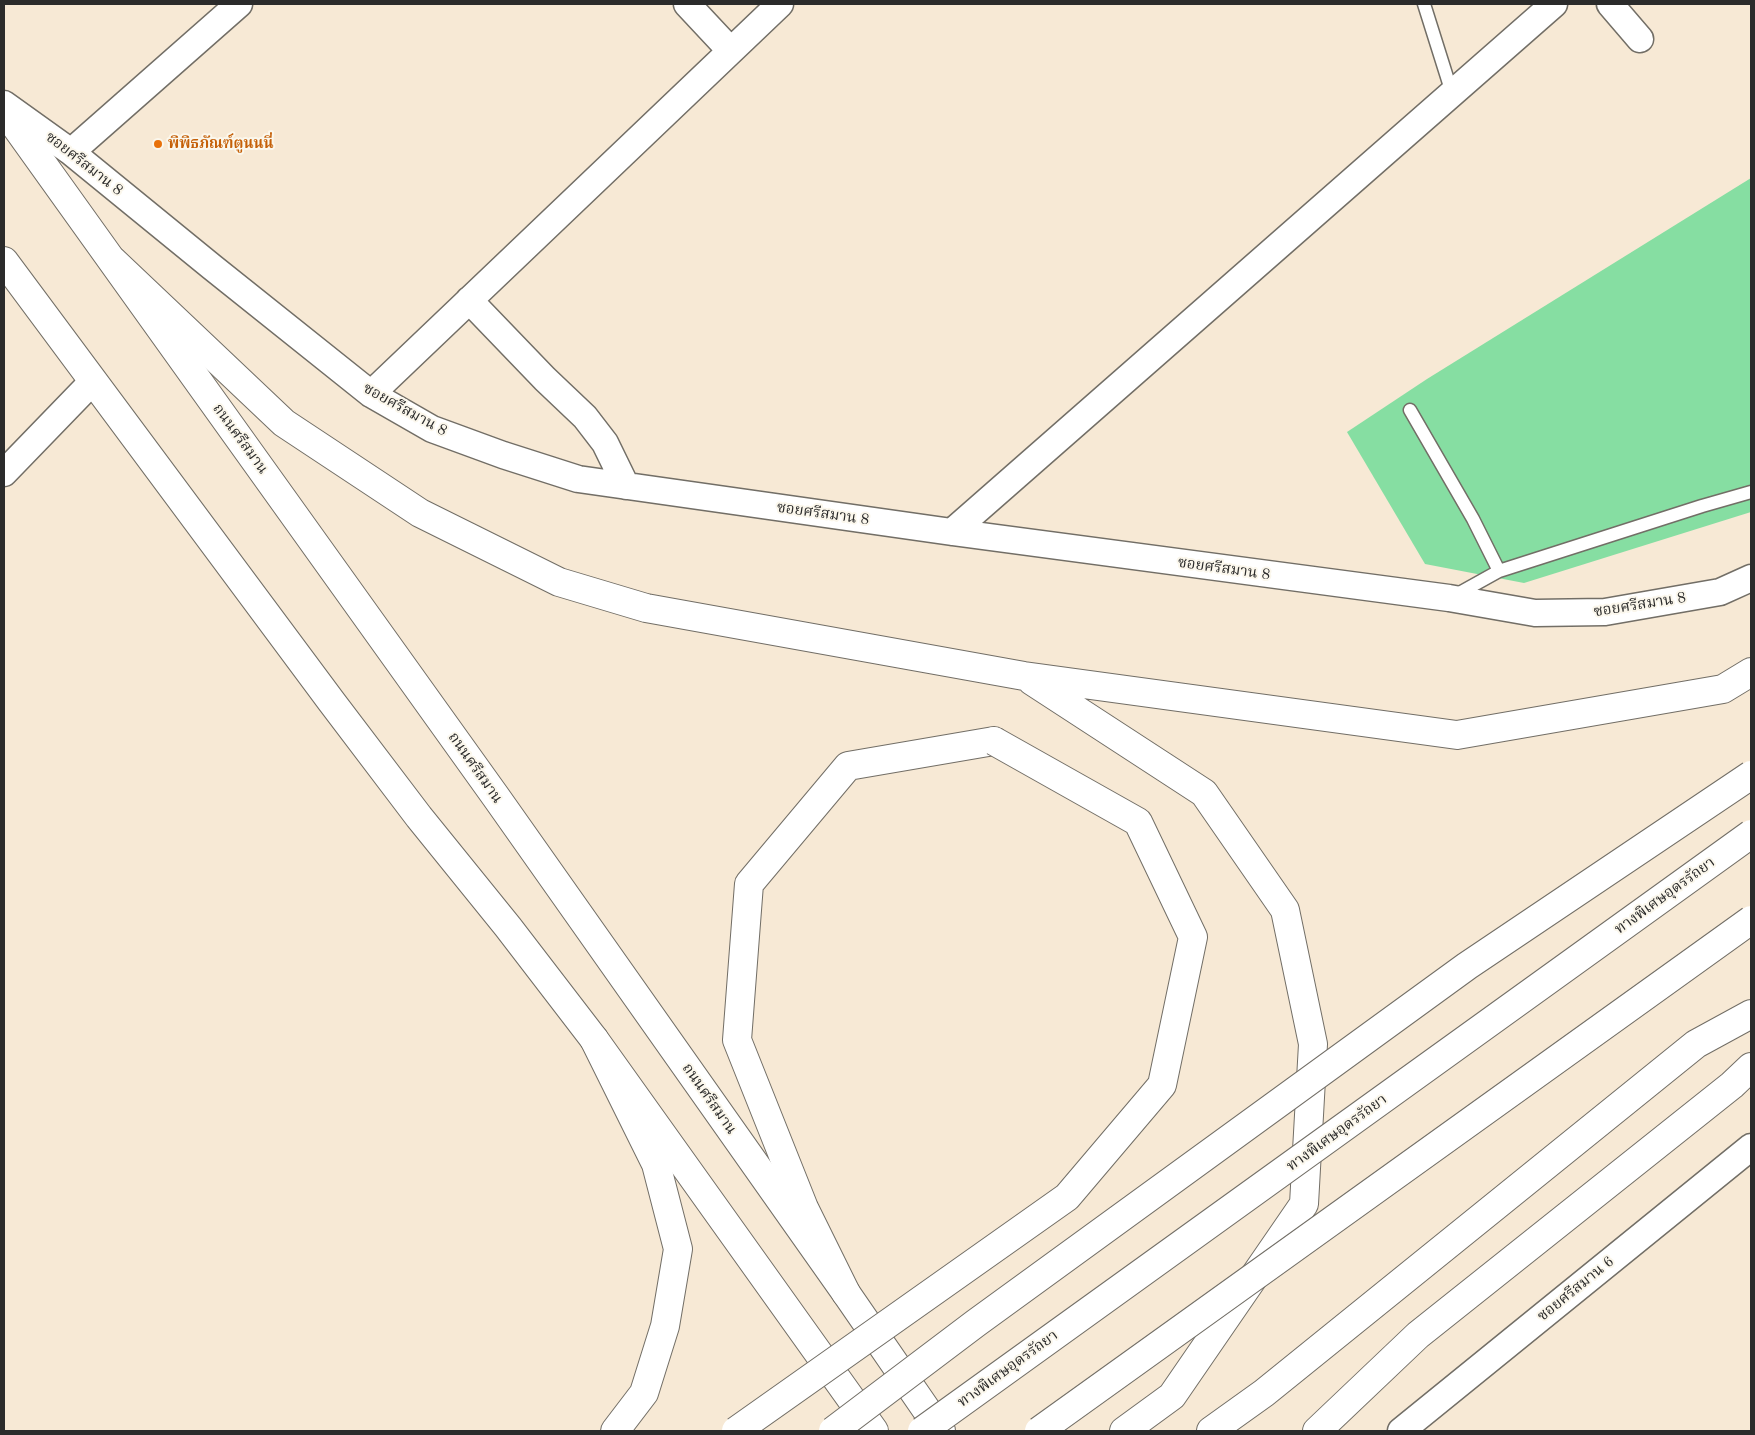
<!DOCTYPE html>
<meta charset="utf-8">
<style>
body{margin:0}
#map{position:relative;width:1755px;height:1435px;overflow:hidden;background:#f7e9d5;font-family:"Old Standard TT",serif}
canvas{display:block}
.frame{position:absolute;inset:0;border:5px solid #2b2b2b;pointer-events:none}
</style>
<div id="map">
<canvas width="1755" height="1435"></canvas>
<div class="frame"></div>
</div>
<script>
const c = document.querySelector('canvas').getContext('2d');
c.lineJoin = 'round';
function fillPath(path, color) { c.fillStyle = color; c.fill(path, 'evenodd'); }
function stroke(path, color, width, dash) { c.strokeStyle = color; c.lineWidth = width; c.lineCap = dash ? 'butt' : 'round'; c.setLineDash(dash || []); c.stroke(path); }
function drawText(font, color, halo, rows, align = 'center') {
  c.font = font + ' "Old Standard TT","Noto Serif Thai",serif'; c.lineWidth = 4; c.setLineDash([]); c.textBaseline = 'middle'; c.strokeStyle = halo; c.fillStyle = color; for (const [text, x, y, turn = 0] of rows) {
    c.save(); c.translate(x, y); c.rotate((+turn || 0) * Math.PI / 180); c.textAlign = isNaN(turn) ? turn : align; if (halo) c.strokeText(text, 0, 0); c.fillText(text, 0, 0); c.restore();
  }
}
const green = new Path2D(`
 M 1751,178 L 1751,512 L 1524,583 L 1425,564 L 1347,432 L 1427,379 Z`);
const service = new Path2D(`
 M 1424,4 L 1452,93
 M 1410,410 L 1473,519 L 1499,571
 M 1454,596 L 1499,571 L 1702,506 L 1751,492`);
const minor = new Path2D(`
 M 687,4 L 730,50
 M 1610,4 L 1640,39
 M 4,104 L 71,152 L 212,267 L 371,394 L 432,429 L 503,455 L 578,479 L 952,532 L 1449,598 L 1535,613 L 1605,612 L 1720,592 L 1751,578
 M 71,152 L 239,4
 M 469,300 L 545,379 L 585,417 L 605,443 L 626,486
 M 371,394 L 780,4
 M 4,473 L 93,381
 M 952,532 L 1554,4
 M 1401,1431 L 1751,1147`);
const secondary = new Path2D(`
 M 4,110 L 496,797 L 846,1293 L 941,1431
 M 4,261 L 331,701 L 419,817 L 508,927 L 594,1039 L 874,1431`);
const motorway = new Path2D(`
 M 113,261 L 284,423 L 420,513 L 559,582 L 646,608 L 1024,676 L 1457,735 L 1723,689 L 1751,672
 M 1032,681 L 1204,793 L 1285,910 L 1313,1044 L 1304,1204 L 1172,1396 L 1124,1431
 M 594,1039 L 656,1164 L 678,1249 L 665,1326 L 644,1393 L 615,1431
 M 846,1293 L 804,1208 L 737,1040 L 749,884 L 848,766 L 994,741
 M 1211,1431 L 1264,1393 L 1696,1044 L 1751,1014
 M 1317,1431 L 1418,1335 L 1732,1085 L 1751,1067`);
const motorwayBridge = new Path2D(`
 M 736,1431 L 1067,1197 L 1162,1085 L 1193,937 L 1138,822 L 994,741
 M 833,1431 L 976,1323 L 1467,966 L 1751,775
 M 922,1431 L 1751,834
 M 1039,1431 L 1751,920`);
const markers = [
 [158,144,5,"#e8710a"]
];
const foodNames = [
 ["พิพิธภัณฑ์ตูนนนี่",168,144]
];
const streetNames = [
 ["ซอยศรีสมาน 8",84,164,38],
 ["ซอยศรีสมาน 8",405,410,29],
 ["ถนนศรีสมาน",240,439,54],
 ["ซอยศรีสมาน 8",823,514,8],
 ["ซอยศรีสมาน 8",1224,569,8],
 ["ซอยศรีสมาน 8",1640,605,-9],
 ["ถนนศรีสมาน",475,768,55],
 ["ทางพิเศษอุดรรัถยา",1665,896,-36],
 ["ถนนศรีสมาน",709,1099,55],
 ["ทางพิเศษอุดรรัถยา",1337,1133,-36],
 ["ซอยศรีสมาน 6",1576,1289,-39],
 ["ทางพิเศษอุดรรัถยา",1008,1369,-36]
];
fillPath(green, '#86dea2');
stroke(service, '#726e66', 15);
stroke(minor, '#726e66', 29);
stroke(secondary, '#726e66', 30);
stroke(motorway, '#726e66', 30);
stroke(service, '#fff', 12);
stroke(minor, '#fff', 26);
stroke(secondary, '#fff', 28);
stroke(motorway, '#fff', 28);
stroke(motorwayBridge, '#726e66', 30, []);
stroke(motorwayBridge, '#fff', 28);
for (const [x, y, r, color] of markers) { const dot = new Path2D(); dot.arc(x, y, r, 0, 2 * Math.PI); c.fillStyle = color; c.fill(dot); stroke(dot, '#fbf7ec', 2); }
drawText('bold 15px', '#c56008', '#fbf7ec', foodNames, 'left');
drawText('15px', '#2b2b2b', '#fbf7ec', streetNames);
</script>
